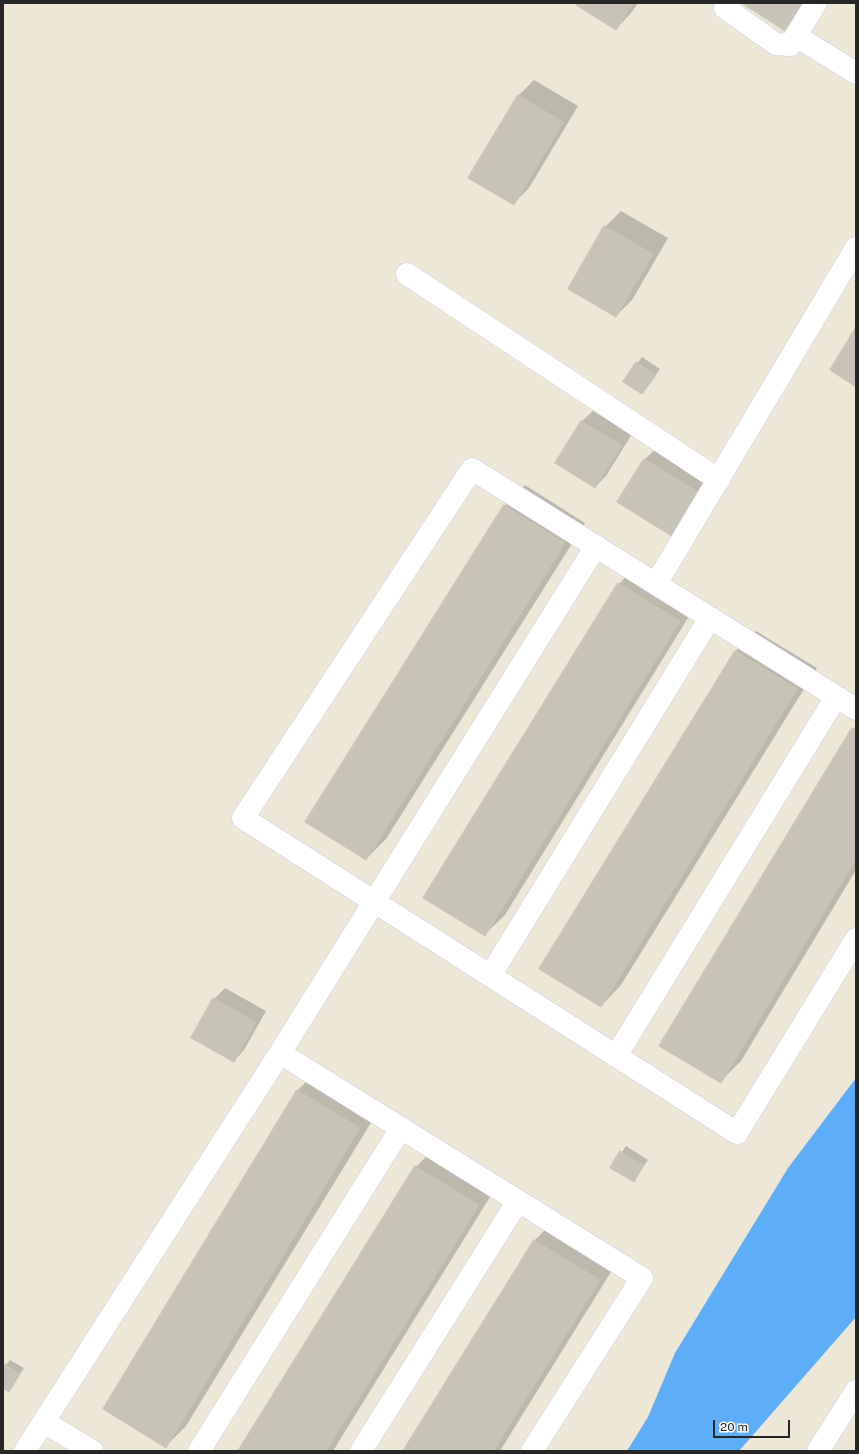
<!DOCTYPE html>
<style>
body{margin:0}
#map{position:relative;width:859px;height:1454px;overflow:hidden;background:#ece7d7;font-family:"Public Sans",sans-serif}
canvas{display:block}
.frame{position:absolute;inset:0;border:4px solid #272727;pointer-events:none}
.scale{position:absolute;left:713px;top:1420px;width:77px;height:18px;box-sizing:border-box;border:2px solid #272727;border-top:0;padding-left:5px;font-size:12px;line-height:14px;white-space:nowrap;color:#272727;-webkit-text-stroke:3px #fff;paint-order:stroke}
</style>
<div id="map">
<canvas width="859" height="1454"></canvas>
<div class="frame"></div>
<div class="scale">20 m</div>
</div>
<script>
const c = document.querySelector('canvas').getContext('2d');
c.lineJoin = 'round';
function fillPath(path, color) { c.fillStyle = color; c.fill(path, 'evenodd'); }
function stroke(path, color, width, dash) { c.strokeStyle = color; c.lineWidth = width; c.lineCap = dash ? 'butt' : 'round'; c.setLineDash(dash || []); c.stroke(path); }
const water = new Path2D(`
 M 856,1078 L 856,1317 L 739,1451 L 627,1451 L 648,1417 L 675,1353 L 788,1168 Z`);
const shadow = new Path2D(`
 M 579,3 L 638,3 L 631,13 L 616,29 Z
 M 534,80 L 578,106 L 529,188 L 513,204 L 518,96 Z
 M 621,211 L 668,238 L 632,300 L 616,316 L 605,227 Z
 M 642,357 L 660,369 L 642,393 L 625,381 Z
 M 593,411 L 632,434 L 606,476 L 595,487 L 556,463 L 582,421 Z
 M 661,444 L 715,477 L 688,520 L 618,502 L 645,459 Z
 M 525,485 L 585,523 L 386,839 L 366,859 L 505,506 Z
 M 639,563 L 699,600 L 505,915 L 484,935 L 425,898 L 619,584 Z
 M 756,631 L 817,668 L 621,985 L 601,1006 L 540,968 L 736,651 Z
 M 856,725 L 856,870 L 741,1061 L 721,1081 L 661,1045 Z
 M 225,988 L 266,1011 L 244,1050 L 234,1061 L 214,999 Z
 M 318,1070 L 380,1108 L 186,1426 L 166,1446 L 297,1091 Z
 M 626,1146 L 648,1160 L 633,1181 L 611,1168 Z
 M 436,1147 L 498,1184 L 333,1451 L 239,1451 L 416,1167 Z
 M 555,1220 L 619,1259 L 500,1451 L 404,1451 L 535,1240 Z
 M 10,1360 L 24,1368 L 9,1390 L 3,1387 L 3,1368 Z`);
const building = new Path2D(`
 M 578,3 L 633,3 L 616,30 L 576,5 Z
 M 742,3 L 806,3 L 787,32 Z
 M 518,95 L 563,122 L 514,205 L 468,178 Z
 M 604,226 L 653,254 L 616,317 L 568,289 Z
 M 856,327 L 856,387 L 830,370 Z
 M 636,362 L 656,375 L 642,394 L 623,382 Z
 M 581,421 L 622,445 L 595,488 L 555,463 Z
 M 644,459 L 700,493 L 673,537 L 617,502 Z
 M 504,505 L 565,543 L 366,860 L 305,822 Z
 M 618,583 L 680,621 L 485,936 L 423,898 Z
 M 735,651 L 797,689 L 601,1007 L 539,969 Z
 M 852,728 L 856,730 L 856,859 L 721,1083 L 659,1046 Z
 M 213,998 L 256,1022 L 234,1062 L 191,1038 Z
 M 297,1090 L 360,1128 L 166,1448 L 103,1409 Z
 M 620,1151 L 644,1165 L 634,1182 L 610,1168 Z
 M 415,1166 L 479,1205 L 326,1451 L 238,1451 Z
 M 534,1240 L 600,1280 L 493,1451 L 403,1451 Z
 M 4,1364 L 20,1374 L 9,1392 L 3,1388 Z`);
const minor = new Path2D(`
 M 729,3 L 725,8 L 776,44 L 790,45 L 816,3
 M 796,36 L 856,73
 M 407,274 L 719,480
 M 656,584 L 856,248
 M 856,709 L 472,469 L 243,818 L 737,1133 L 856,939
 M 490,976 L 710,618
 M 280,1053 L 642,1278 L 532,1451
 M 616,1056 L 836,697
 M 44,1422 L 92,1451
 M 25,1451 L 280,1053 L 596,546
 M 199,1451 L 401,1128
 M 361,1451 L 518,1201
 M 818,1451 L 856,1391`);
fillPath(water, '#5eadf9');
fillPath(shadow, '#0003');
fillPath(building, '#c7c4b7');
stroke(building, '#c7c4b1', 1);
stroke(minor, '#cdcce2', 23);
stroke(minor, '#fff', 22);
</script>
